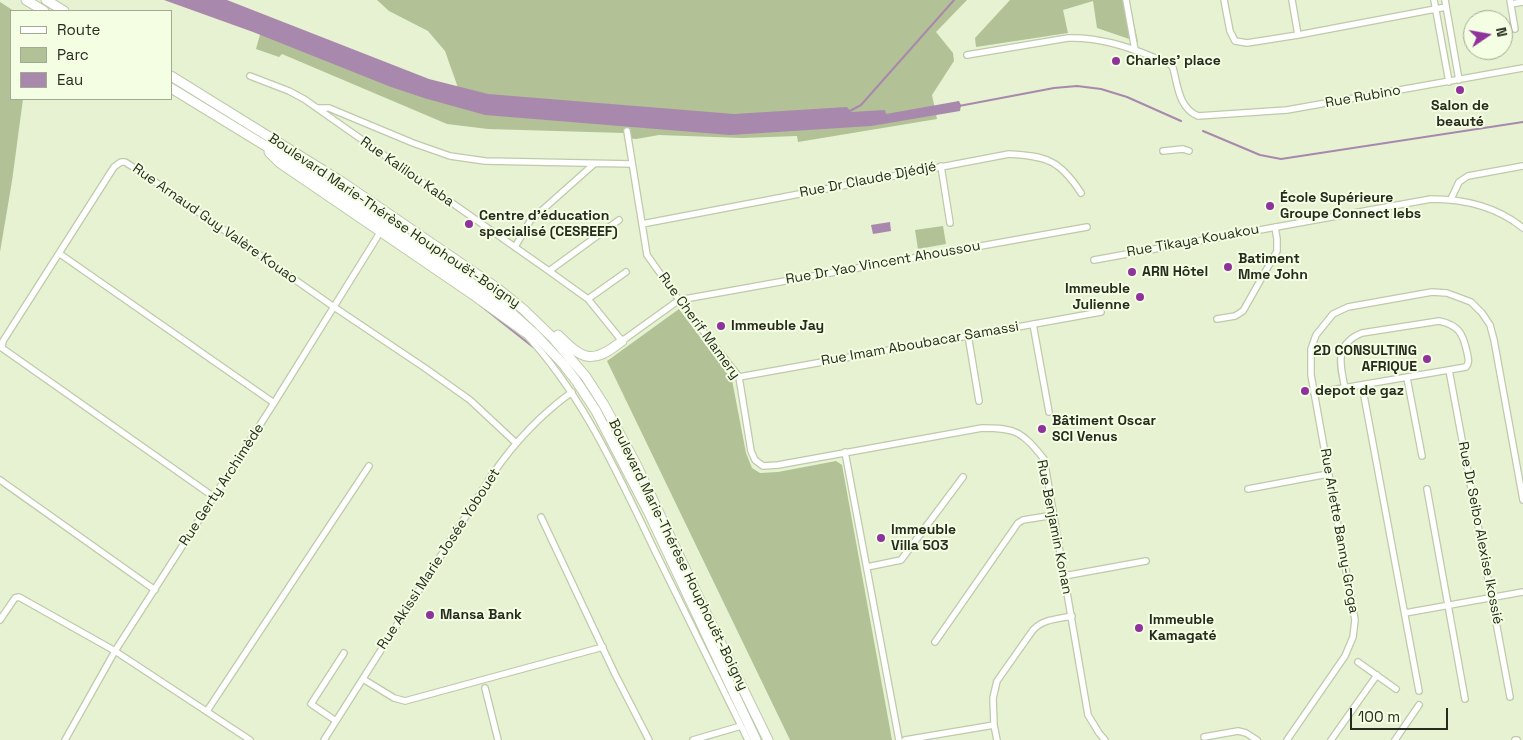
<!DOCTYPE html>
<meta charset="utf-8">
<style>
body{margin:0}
#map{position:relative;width:1523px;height:740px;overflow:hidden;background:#e6f2d1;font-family:"Space Grotesk",sans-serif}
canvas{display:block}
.legend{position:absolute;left:10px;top:10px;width:162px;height:90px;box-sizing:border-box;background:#f4fee3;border:1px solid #a2aa94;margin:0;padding:6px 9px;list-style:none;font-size:15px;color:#272b1e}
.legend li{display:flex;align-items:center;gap:10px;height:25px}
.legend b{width:25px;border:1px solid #a2aa94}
.north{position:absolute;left:1463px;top:10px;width:50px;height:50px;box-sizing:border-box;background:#f4fee3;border:1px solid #a2aa94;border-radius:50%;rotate:78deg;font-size:14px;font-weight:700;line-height:20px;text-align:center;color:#272b1e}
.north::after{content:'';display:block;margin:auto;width:18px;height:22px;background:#8f329c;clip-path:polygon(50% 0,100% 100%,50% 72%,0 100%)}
.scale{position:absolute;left:1350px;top:708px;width:98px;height:22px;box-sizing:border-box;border:2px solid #272b1e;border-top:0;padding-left:6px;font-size:15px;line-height:18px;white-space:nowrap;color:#272b1e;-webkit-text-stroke:4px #f4fee3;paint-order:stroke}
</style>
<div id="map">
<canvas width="1523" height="740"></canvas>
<ul class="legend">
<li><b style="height:6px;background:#fff"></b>Route</li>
<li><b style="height:14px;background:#b2c196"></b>Parc</li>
<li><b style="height:14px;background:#a988ad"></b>Eau</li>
</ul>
<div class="north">N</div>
<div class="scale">100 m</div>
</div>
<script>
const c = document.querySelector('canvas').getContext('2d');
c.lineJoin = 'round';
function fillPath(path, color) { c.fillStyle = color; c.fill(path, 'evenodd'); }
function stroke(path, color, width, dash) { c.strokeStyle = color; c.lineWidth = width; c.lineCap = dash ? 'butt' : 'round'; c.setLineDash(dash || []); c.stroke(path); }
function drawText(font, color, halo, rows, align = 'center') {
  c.font = font + ' "Space Grotesk",sans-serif'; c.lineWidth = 4; c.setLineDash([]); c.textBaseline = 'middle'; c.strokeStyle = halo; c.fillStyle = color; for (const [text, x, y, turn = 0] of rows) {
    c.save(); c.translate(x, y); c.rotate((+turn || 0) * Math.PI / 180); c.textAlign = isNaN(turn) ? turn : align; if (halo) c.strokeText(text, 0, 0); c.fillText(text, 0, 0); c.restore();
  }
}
const green = new Path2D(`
 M 377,0 L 967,0 L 936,32 L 953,53 L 954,61 L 932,95 L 937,119 L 798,142 L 797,136 L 742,138 L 659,135 L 636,139 L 625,138 L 624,133 L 488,129 L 447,124 L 282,54 L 279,57 L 256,49 L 263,24 L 462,99 L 445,51 L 428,31 L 389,11 Z
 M 1010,0 L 1129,0 L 1138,42 L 1097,28 L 1093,1 L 1063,10 L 1068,33 L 976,47 L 975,38 Z
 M 0,2 L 14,11 L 11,11 L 11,99 L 23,99 L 12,181 L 0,252 Z
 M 943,226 L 946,244 L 918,249 L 915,230 Z
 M 679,309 L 732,380 L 746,453 L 752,468 L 760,473 L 778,472 L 836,461 L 842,465 L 892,740 L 790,740 L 607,361 Z`);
const water = new Path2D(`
 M 164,0 L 227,0 L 429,79 L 488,94 L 734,114 L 847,107 L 851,112 L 885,110 L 886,114 L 959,101 L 961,105 L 960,111 L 871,126 L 730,135 L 485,115 L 424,98 L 391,87 L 253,32 Z
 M 890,222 L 891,231 L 873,234 L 871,225 Z`);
const stream = new Path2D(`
 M 959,106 L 1054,88 L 1077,86 L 1101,89 L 1127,97 L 1181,121
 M 848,112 L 861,105 L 954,0
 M 1203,131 L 1260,155 L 1281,159 L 1523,122
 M 480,305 L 533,347`);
const minor = new Path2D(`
 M 1126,0 L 1135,50
 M 1224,0 L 1230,31 L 1235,41 L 1247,43 L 1298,35 L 1446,7
 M 1292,0 L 1298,35
 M 1434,0 L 1449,82
 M 1445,0 L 1459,80
 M 1510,0 L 1515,29
 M 1511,4 L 1523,2
 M 967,55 L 1068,38 C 1098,37 1126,46 1153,57 C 1159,60 1166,62 1171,65 L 1173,68 C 1178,87 1179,108 1198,116 L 1287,110 L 1523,68
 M 250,76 L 289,91 L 304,99 L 549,271 L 588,299 L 622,341 L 679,300 L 1087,227
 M 317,108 L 329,108 L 413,143 L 450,156 L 485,161 L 632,164
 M 627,131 L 647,255 L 679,300 L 739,377 L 751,451 L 755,460 L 763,466 L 778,465 L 982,428 C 1017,428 1022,432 1044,459 L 1088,715 L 1099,733 L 1105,740
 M 1163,151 L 1183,149 L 1189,151
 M 941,166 L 950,223
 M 1451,199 L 1459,182 L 1468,176 L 1523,166
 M 642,224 L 1009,154 C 1046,156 1060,160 1081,193
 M 515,247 L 530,221 L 594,164
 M 60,254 L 274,403
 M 1094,260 L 1431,199 C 1465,199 1496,206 1523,228
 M 549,271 L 619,220
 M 588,299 L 626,272
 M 1217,319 L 1235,316 L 1243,311 L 1277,251 L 1277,239 L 1275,227
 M 1033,324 L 1049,412
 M 522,330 C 582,393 617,472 654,549 C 685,613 717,676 748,740
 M 968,335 L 979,401
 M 1449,370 L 1510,697
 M 739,377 L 1101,312
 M 1407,378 L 1422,456
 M 1362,385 L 1419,691
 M 1314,393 L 1466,367 C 1470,362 1468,358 1467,352 C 1463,334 1459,325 1439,321 L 1362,333 C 1334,344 1340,365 1345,388
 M 845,452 L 899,740
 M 0,480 L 155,590
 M 1248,489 L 1328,474
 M 1427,489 L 1465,699
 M 214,497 L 2,348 L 3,341 L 114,167 L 121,162 L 125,162 L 141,172 L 334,307 L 425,368 L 470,400 L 516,443
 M 541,517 L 615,674 L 649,740
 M 867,567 L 901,560 L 963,477
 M 1064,576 L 1146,561
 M 1405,613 L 1523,592
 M 0,620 L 15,598 L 19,597 L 115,651 L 250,740
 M 935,642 L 1018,523 L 1023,520 L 1054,515
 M 1358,662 L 1396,689
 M 363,679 L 394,698 L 405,701 L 603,647
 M 485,688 L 498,740
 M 207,711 L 369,466
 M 336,721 L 311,704 L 344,653
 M 1204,737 L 1238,731 L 1246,733 L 1257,740
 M 65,740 L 115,651 L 274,403 L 381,231
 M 324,740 L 492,475 C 514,443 540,415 572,392
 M 693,740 L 741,726
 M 905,740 L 994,725
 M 997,740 L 994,725 L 993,698 L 997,681 L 1033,630 C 1043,619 1058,619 1072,616
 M 1287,740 L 1345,656 L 1353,637 L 1355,620 L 1311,375 L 1311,349 L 1316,335 L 1333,314 L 1348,307 L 1432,292 L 1447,293 L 1471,302 L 1482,313 L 1490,325 L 1494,340 L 1523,500
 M 1331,740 L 1377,675
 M 1395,740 L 1419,705
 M 1515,740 L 1517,740`);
const secondary = new Path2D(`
 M 26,0 L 44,11
 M 46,0 L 64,11
 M 171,76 L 342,182 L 497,288 L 523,309 L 553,338 L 586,377 L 604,405 L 636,464 L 706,613 L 768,740
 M 171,88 L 318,178 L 466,279 L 506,308 L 535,334 L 564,365 L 577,382 L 596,411 L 649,513 L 756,740
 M 269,152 L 280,163 L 475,296 L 525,332
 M 558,335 C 583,360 592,365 622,341`);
const markers = [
 [1116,61,5,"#8f329c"],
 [1460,90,5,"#8f329c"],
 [1270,206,5,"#8f329c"],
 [469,224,5,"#8f329c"],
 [1228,267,5,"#8f329c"],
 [1132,272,5,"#8f329c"],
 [1140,297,5,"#8f329c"],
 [721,326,5,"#8f329c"],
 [1427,359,5,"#8f329c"],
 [1305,391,5,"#8f329c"],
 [1042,429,5,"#8f329c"],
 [881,538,5,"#8f329c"],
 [430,615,5,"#8f329c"],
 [1139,628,5,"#8f329c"]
];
const poiNames = [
 ["Charles' place",1126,61],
 ["Salon de",1460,106,"center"],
 ["beauté",1460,122,"center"],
 ["École Supérieure",1280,198],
 ["Groupe Connect Iebs",1280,214],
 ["Centre d'éducation",479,216],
 ["specialisé (CESREEF)",479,232],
 ["Batiment",1238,259],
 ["Mme John",1238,275],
 ["ARN Hôtel",1142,272],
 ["Immeuble",1130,289,"right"],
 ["Julienne",1130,305,"right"],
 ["Immeuble Jay",731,326],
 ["2D CONSULTING",1417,351,"right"],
 ["AFRIQUE",1417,367,"right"],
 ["depot de gaz",1315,391],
 ["Bâtiment Oscar",1052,421],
 ["SCI Venus",1052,437],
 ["Immeuble",891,530],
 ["Villa 503",891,546],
 ["Mansa Bank",440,615],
 ["Immeuble",1149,620],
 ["Kamagaté",1149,636]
];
const streetNames = [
 ["Rue Rubino",1363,97,-10],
 ["Rue Kalilou Kaba",407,172,35],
 ["Rue Dr Claude Djédjé",868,180,-11],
 ["Boulevard Marie-Thérèse Houphouët-Boigny",394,221,34],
 ["Rue Arnaud Guy Valère Kouao",215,224,35],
 ["Rue Tikaya Kouakou",1193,241,-10],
 ["Rue Dr Yao Vincent Ahoussou",883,263,-10],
 ["Rue Cherif Mamery",699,326,54],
 ["Rue Imam Aboubacar Samassi",920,344,-10],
 ["Rue Gerty Archimède",222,485,-57],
 ["Rue Benjamin Konan",1054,527,79],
 ["Rue Arlette Banny-Groga",1339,531,80],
 ["Rue Dr Seibo Alexise Ikossié",1480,533,79],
 ["Boulevard Marie-Thérèse Houphouët-Boigny",678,555,64],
 ["Rue Akissi Marie Josée Yobouet",439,559,-57]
];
fillPath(green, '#b2c196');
fillPath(water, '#a988ad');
stroke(stream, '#a988ad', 2);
stroke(minor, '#becaaa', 8);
stroke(secondary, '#becaaa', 11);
stroke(minor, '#fff', 5.5);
stroke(secondary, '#fff', 9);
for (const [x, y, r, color] of markers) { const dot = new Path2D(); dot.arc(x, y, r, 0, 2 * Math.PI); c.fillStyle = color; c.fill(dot); stroke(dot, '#f4fee3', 2); }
drawText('bold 14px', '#272b1e', '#f4fee3', poiNames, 'left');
drawText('14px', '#272b1e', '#f4fee3', streetNames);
</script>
